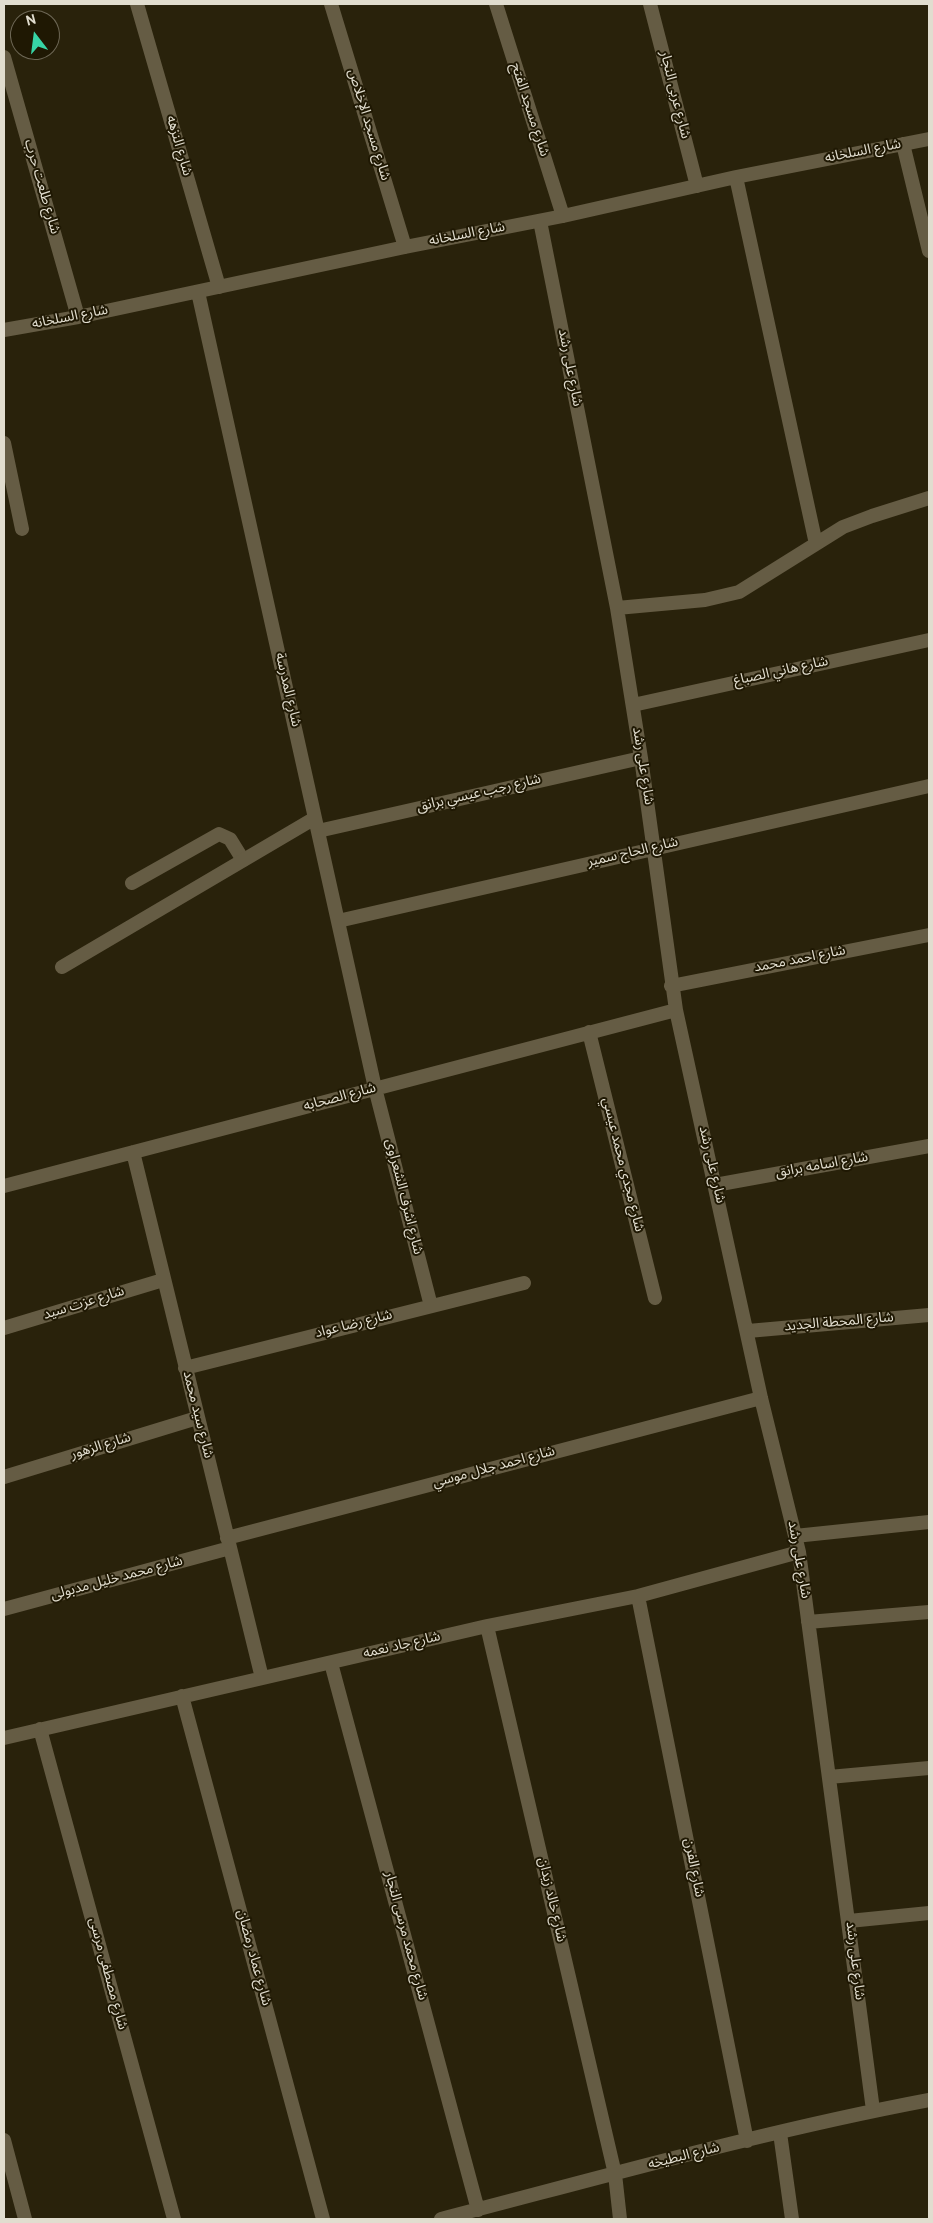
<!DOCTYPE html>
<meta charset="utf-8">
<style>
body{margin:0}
#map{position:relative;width:933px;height:2223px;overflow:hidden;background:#29220b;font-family:Overpass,sans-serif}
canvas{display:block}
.frame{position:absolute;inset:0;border:5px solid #e1ddcf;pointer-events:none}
.north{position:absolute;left:10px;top:10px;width:50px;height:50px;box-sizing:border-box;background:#1f1803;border:1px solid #6d6755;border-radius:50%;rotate:345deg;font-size:14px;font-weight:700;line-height:20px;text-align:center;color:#e1ddcf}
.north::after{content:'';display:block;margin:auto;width:18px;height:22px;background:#37d4a6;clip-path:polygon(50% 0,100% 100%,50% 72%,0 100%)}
</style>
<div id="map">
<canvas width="933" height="2223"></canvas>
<div class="frame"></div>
<div class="north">N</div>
</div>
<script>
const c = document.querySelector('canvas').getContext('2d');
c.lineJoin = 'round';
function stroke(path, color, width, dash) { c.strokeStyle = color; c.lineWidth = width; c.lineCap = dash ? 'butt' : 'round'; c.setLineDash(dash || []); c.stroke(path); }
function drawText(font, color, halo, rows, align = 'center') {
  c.font = font + ' Overpass,"Noto Sans Arabic",sans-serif'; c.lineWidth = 4; c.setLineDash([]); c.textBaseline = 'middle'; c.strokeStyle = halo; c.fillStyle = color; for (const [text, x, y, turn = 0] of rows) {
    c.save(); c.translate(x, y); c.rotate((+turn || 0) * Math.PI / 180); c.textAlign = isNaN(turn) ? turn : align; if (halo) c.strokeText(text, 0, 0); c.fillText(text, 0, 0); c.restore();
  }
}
const service = new Path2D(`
 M 4,443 L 22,529
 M 132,883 L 219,834 L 230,839 L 243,860`);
const minor = new Path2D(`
 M 137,4 L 219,287
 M 331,4 L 405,247
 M 496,4 L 563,216
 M 650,4 L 697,186
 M 4,57 L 78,317
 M 903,144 L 929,251
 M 736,177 L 816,544
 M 540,221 L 617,608 L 641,758 L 676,1010 L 761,1398 L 799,1552 L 873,2110
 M 198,292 L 375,1088 L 431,1306
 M 4,330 L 78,317 L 405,247 L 563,216 L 736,177 L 929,139
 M 617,608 L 705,600 L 739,592 L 843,527 L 872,516 L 929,498
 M 633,705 L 929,640
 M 318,831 L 641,758
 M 338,921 L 929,786
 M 62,967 L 315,818
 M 671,986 L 929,935
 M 589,1032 L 655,1298
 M 133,1152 L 262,1678
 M 715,1185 L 929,1146
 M 4,1186 L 676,1010
 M 4,1328 L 163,1280
 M 748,1331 L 929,1315
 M 185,1368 L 524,1283
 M 4,1477 L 197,1418
 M 795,1536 L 929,1522
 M 227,1538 L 761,1398
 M 638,1596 L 747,2141
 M 4,1609 L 230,1548
 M 808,1622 L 929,1612
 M 487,1626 L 615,2174 L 620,2219
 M 331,1663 L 478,2210
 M 182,1696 L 323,2219
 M 40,1729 L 174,2219
 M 4,1738 L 487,1626 L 638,1596 L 799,1552
 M 829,1777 L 929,1768
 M 849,1921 L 929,1913
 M 780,2133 L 792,2219
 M 4,2140 L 25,2219
 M 441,2219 C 603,2177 765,2131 929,2100`);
const streetNames = [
 ["شارع عربى النجار",674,95,76],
 ["شارع مسجد الفتح",529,110,72],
 ["شارع مسجد الإخلاص",368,125,73],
 ["شارع النزهه",178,146,74],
 ["شارع السلخانه",863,152,-11],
 ["شارع طلعت حرب",41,187,74],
 ["شارع السلخانه",467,235,-11],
 ["شارع السلخانه",70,318,-11],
 ["شارع على رشد",569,368,79],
 ["شارع هاني الصباغ",781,672,-12],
 ["شارع المدرسة",287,690,77],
 ["شارع على رشد",642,766,81],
 ["شارع رجب عيسي برانق",479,794,-13],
 ["شارع الحاج سمير",633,853,-13],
 ["شارع احمد محمد",800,960,-11],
 ["شارع الصحابه",340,1098,-15],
 ["شارع مجدي محمد عيسي",622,1165,76],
 ["شارع على رشد",711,1165,77],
 ["شارع اسامه برانق",822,1166,-10],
 ["شارع اشرف الشعراوى",403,1197,76],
 ["شارع عزت سيد",84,1304,-17],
 ["شارع المحطة الجديد",839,1323,-5],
 ["شارع رضا عواد",354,1325,-14],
 ["شارع سيد محمد",197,1415,76],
 ["شارع الزهور",101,1447,-17],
 ["شارع احمد جلال موسي",494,1468,-15],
 ["شارع على رشد",798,1560,80],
 ["شارع محمد خليل مدبولى",117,1579,-15],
 ["شارع جاد نعمه",402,1646,-13],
 ["شارع الفرن",693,1868,79],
 ["شارع خالد زيدان",551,1900,77],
 ["شارع محمد مرسى النجار",405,1936,75],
 ["شارع عماد رمضان",253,1958,75],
 ["شارع على رشد",854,1961,83],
 ["شارع مصطفى مرسى",107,1974,75],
 ["شارع البطيخه",684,2157,-14]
];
stroke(service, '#655c44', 14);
stroke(minor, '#655c44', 14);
drawText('14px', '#e1ddcf', '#1f1803', streetNames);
</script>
